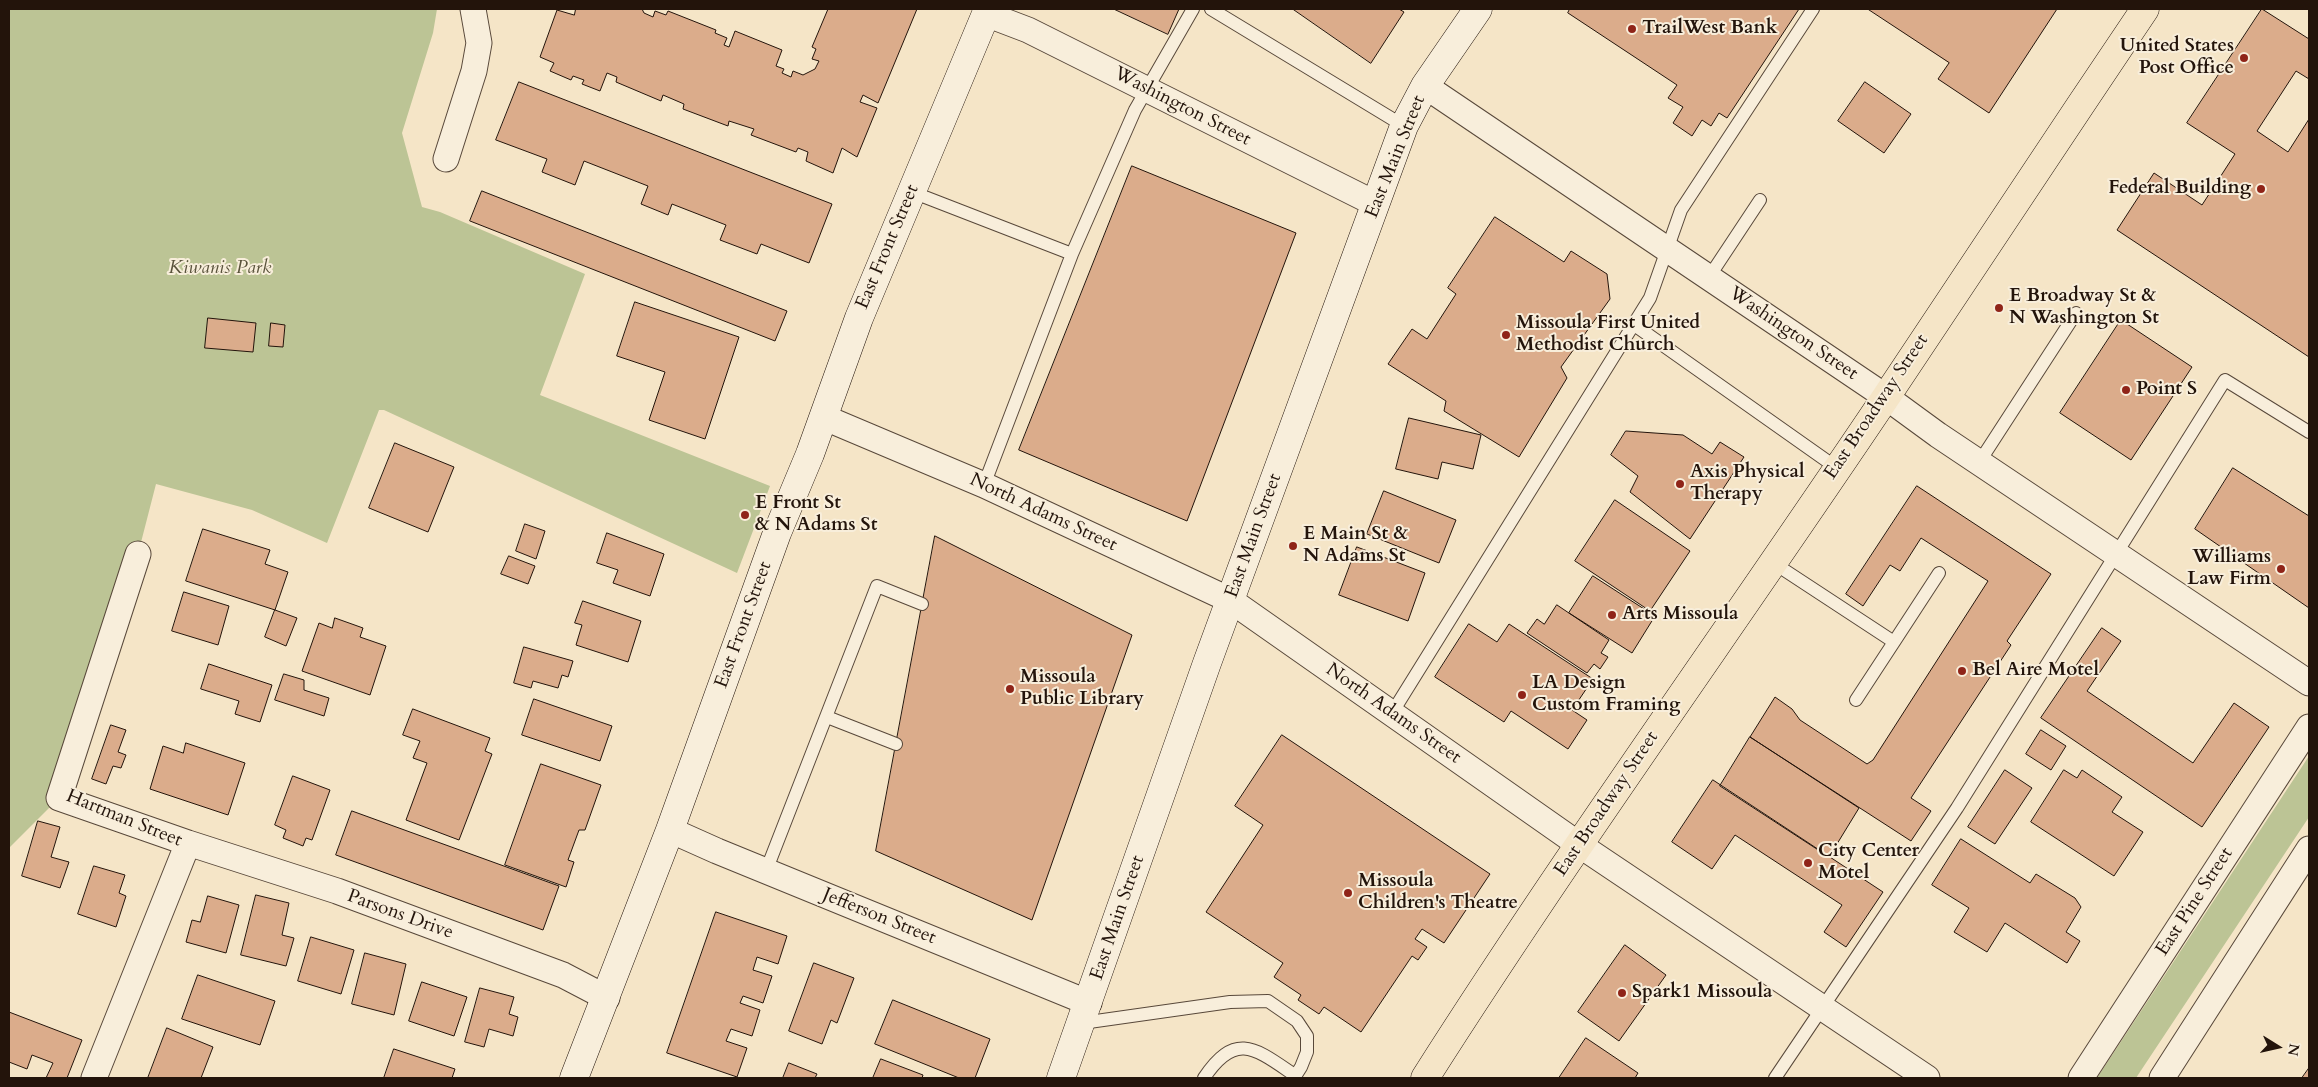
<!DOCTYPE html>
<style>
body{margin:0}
#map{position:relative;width:2318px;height:1087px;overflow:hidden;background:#f5e5c7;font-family:Cardo,serif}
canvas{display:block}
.frame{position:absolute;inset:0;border:10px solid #23140b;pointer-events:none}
.north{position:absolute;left:2253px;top:1022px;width:50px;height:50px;-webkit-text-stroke:4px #f8eedb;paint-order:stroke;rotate:100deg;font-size:14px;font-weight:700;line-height:20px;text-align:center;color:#23140b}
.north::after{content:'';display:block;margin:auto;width:18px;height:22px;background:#23140b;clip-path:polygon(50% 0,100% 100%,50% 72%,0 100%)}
</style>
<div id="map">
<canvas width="2318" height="1087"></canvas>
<div class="frame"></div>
<div class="north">N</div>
</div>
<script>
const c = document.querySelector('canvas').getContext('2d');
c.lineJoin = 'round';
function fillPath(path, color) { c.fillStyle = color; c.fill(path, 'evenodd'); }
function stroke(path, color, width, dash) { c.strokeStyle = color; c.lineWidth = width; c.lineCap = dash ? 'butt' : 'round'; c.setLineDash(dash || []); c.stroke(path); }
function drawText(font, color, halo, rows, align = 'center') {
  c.font = font + ' Cardo,serif'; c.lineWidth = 4; c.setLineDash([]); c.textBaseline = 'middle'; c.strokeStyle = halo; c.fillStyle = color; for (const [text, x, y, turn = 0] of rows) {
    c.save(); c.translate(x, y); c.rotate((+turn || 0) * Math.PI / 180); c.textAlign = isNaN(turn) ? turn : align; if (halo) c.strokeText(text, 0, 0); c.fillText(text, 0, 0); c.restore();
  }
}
const green = new Path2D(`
 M 9,9 L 437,9 L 433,33 L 402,133 L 422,207 L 440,212 L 585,274 L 540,395 L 770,486 L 737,573 L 384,410 L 379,410 L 327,543 L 252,510 L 156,484 L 138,554 L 59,798 L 9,848 Z
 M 2309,756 L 2309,817 L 2136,1078 L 2097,1078 Z`);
const building = new Path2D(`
 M 576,9 L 642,9 L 644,13 L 653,17 L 655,11 L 666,15 L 668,11 L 716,30 L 715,33 L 727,38 L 724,45 L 729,47 L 735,31 L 782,50 L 776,66 L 784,69 L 782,73 L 791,77 L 793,71 L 803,75 L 815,69 L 819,61 L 812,59 L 816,49 L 812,47 L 828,9 L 917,9 L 878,103 L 863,95 L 860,102 L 877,108 L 857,157 L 842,148 L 833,173 L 806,161 L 808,152 L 798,148 L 796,152 L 751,135 L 754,129 L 729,121 L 728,126 L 683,109 L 684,104 L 663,95 L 661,101 L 616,82 L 617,77 L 607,73 L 600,91 L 582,84 L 584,80 L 573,76 L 571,80 L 550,71 L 554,63 L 540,57 L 557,10 L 574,15 Z
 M 1114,9 L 1179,9 L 1168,34 Z
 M 1293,9 L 1399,9 L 1404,12 L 1371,63 Z
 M 1570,9 L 1799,9 L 1727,118 L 1719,113 L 1711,126 L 1702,120 L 1692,136 L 1673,123 L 1683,107 L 1668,98 L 1677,85 L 1568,13 Z
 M 1868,9 L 2057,9 L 1989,113 L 1938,79 L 1949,63 Z
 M 2262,9 L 2309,39 L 2309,79 L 2296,71 L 2257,131 L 2288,152 L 2309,119 L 2309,357 L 2117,230 L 2154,173 L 2202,205 L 2235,154 L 2187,123 Z
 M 519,82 L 832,204 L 809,263 L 761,244 L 757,254 L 720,240 L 726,225 L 672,204 L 668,215 L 641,204 L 648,186 L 584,161 L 575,185 L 542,172 L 547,159 L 496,140 Z
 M 1865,82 L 1911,114 L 1884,153 L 1838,121 Z
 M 1132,166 L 1296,233 L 1187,521 L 1019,450 Z
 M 482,191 L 787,311 L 775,341 L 470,221 Z
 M 1495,217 L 1564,262 L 1571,251 L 1607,274 L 1610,299 L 1561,367 L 1567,378 L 1519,457 L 1444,411 L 1446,401 L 1388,364 L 1412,329 L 1427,339 L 1456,294 L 1448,288 Z
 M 635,302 L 739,337 L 705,439 L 649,420 L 665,372 L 617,356 Z
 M 208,318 L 256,323 L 253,352 L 205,348 Z
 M 2121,320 L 2192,367 L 2131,460 L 2060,413 Z
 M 271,323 L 285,325 L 283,347 L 269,346 Z
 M 1409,418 L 1481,435 L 1473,469 L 1442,462 L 1438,479 L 1396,469 Z
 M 1626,431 L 1683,435 L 1712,454 L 1720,442 L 1744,457 L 1690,539 L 1630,492 L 1638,476 L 1611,455 Z
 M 395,443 L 454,467 L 428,532 L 369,508 Z
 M 2233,468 L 2309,516 L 2309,608 L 2195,529 Z
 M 1917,486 L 2051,574 L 2007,641 L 2011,645 L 1911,798 L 1931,811 L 1911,841 L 1750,737 L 1775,697 L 1792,709 L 1800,720 L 1867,764 L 1873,760 L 1988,581 L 1921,538 L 1900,571 L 1890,565 L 1863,606 L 1846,594 Z
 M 1384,491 L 1456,520 L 1439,563 L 1367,534 Z
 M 1615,500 L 1690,551 L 1650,611 L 1575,561 Z
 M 525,524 L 545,531 L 536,559 L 516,551 Z
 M 203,529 L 270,550 L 265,564 L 288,572 L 275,610 L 186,581 Z
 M 607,533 L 664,554 L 650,596 L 613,583 L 618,570 L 597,563 Z
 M 935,536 L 1132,635 L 1032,920 L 876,851 Z
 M 1357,547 L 1425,573 L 1408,621 L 1339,595 Z
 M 509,556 L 535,566 L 528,584 L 501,574 Z
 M 1593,576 L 1655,616 L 1632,653 L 1569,613 Z
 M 184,592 L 229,606 L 218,645 L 172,631 Z
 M 583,601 L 641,621 L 628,662 L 576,645 L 582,625 L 575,623 Z
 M 1557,605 L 1609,640 L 1601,653 L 1608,657 L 1600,669 L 1594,664 L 1587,673 L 1527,633 L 1537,619 L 1544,624 Z
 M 275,610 L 297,618 L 286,646 L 265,637 Z
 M 335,618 L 363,628 L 360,637 L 386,646 L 370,695 L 302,671 L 319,623 L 332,628 Z
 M 1469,624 L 1497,642 L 1509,624 L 1593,679 L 1572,710 L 1587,720 L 1568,749 L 1511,711 L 1504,722 L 1435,677 Z
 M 2102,628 L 2121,641 L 2087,691 L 2193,763 L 2234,703 L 2269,727 L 2202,827 L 2041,718 Z
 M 524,647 L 573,661 L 568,677 L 562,675 L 558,688 L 533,681 L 531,688 L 514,683 Z
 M 209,664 L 272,685 L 260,722 L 235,714 L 239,701 L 201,689 Z
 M 284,674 L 304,680 L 304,690 L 329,698 L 324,716 L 275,700 Z
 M 534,699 L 612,726 L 600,761 L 522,735 Z
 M 413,709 L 490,738 L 485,751 L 492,754 L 459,840 L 406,820 L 427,763 L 413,758 L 420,741 L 403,735 Z
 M 111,725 L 126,730 L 118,752 L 126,755 L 121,768 L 113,766 L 106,784 L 92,779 Z
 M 2041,730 L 2066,746 L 2051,770 L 2026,754 Z
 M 1282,735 L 1490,874 L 1444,943 L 1422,929 L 1415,939 L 1427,947 L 1418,960 L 1412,956 L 1361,1032 L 1324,1007 L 1319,1014 L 1298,1000 L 1301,995 L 1274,977 L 1283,963 L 1206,912 L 1263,825 L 1235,806 Z
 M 1750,737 L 1859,808 L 1829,857 L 1720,786 Z
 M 186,743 L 245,763 L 228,815 L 150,789 L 163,746 L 183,753 Z
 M 541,764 L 601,785 L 585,830 L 579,830 L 568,860 L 574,862 L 566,887 L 505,865 Z
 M 2005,770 L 2032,788 L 1995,844 L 1968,827 Z
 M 2064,770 L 2077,778 L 2082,770 L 2122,797 L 2112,812 L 2143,832 L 2114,876 L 2031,822 Z
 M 293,776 L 330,790 L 312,840 L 306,838 L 303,846 L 283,838 L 286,830 L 275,825 Z
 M 1713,780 L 1883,892 L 1846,947 L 1824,932 L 1842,905 L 1735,835 L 1712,869 L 1672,842 Z
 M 352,811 L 559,886 L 543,930 L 336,855 Z
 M 38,821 L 60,827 L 51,857 L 69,862 L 60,888 L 22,876 Z
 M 1961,839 L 2030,883 L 2036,874 L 2075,898 L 2081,907 L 2066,932 L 2080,941 L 2067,963 L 2005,923 L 1987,952 L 1954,932 L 1969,908 L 1932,885 Z
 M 94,866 L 125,875 L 119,893 L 126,896 L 116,927 L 78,914 Z
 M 256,895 L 289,903 L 282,935 L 294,938 L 286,966 L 241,955 Z
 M 208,896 L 239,905 L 226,953 L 186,942 L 192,920 L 200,922 Z
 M 716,912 L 787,936 L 778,964 L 757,957 L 753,970 L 772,976 L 763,1003 L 743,996 L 740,1003 L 760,1010 L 752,1036 L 731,1029 L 726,1041 L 747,1048 L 737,1077 L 667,1053 Z
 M 311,937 L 354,950 L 341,994 L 298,981 Z
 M 1625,945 L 1666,975 L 1619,1041 L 1578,1012 Z
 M 365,953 L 406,964 L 394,1015 L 352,1004 Z
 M 814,963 L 854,978 L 837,1023 L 831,1020 L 822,1044 L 789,1031 Z
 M 198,975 L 275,1001 L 260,1045 L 182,1019 Z
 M 422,982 L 467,997 L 454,1036 L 409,1021 Z
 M 480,988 L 514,997 L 509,1014 L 518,1017 L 513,1036 L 489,1029 L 484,1047 L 465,1042 Z
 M 893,1000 L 990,1039 L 975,1078 L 959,1078 L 875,1044 Z
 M 9,1012 L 82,1040 L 67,1078 L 46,1078 L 53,1063 L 32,1055 L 27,1069 L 9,1062 Z
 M 167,1028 L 213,1047 L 201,1078 L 148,1078 Z
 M 1586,1038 L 1638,1073 L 1635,1078 L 1559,1078 Z
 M 394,1049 L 455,1069 L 452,1078 L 384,1078 Z
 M 881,1059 L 923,1075 L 922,1078 L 873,1078 Z
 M 789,1063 L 817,1074 L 815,1078 L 783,1078 Z
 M 2309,1068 L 2309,1078 L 2302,1078 Z`);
const lane = new Path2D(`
 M 1211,9 L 1404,126
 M 912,192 L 1072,254
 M 1709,277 L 1760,200
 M 1633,324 L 1837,468
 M 1980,461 L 2076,313
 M 984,485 L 1072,254 L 1135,110 L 1193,9
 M 1772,562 L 1894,642 L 1856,700
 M 1894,642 L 1939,573
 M 1392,713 L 1650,298 L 1681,210 L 1813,9
 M 827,717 L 896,744
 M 766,871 L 877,586 L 922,604
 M 1082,1023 L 1230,1002 L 1268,1001 L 1297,1021 L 1307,1036 L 1307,1052 L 1301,1067 L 1294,1078
 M 1204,1078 C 1236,1030 1256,1049 1296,1076
 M 1775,1078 L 1957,808 L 2225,380 L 2309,432`);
const street = new Path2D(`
 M 986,14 L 1028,30 L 1376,204
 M 1425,86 L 1886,397 L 1938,435 L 2309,683
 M 446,159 L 474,71 L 479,43 L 473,9
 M 823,417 L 984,485 L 1230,600 L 1578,844 L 1927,1078
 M 138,554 L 59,798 L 188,843 L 337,891 L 563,975 L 607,998
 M 670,830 L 717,851 L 1089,1003
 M 94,1078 L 188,843
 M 2081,1078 L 2309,727
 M 2162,1078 L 2309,849`);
const secondary = new Path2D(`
 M 574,1078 L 670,830 L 777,533 L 810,454 L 859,318 L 988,9
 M 1061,1078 L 1207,663 L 1404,126 L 1425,86 L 1478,9`);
const primary = new Path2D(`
 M 1425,1078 C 1572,847 1733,625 1886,397 C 1972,268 2058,138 2145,9`);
const markers = [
 [1632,29,5,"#8f2418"],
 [2244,58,5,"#8f2418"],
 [2261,189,5,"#8f2418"],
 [1999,308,5,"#8f2418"],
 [1506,335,5,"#8f2418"],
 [2126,390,5,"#8f2418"],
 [1680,484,5,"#8f2418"],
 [745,515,5,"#8f2418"],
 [1293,546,5,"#8f2418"],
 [2281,569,5,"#8f2418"],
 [1612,615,5,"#8f2418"],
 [1962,671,5,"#8f2418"],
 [1010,689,5,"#8f2418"],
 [1522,695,5,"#8f2418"],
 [1808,863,5,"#8f2418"],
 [1348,893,5,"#8f2418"],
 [1622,993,5,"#8f2418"]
];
const poiNames = [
 ["TrailWest Bank",1642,29],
 ["United States",2234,47,"right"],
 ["Post Office",2234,69,"right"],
 ["Federal Building",2251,189,"right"],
 ["E Broadway St &",2009,297],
 ["N Washington St",2009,319],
 ["Missoula First United",1516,324],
 ["Methodist Church",1516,346],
 ["Point S",2136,390],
 ["Axis Physical",1690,473],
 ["Therapy",1690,495],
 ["E Front St",755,504],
 ["& N Adams St",755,526],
 ["E Main St &",1303,535],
 ["N Adams St",1303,557],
 ["Williams",2271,558,"right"],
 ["Law Firm",2271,580,"right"],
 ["Arts Missoula",1622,615],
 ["Bel Aire Motel",1972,671],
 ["Missoula",1020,678],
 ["Public Library",1020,700],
 ["LA Design",1532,684],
 ["Custom Framing",1532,706],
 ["City Center",1818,852],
 ["Motel",1818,874],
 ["Missoula",1358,882],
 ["Children's Theatre",1358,904],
 ["Spark1 Missoula",1632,993]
];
const streetNames = [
 ["Washington Street",1182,107,27],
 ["East Main Street",1396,157,-68],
 ["East Front Street",888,247,-67],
 ["Washington Street",1793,334,34],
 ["East Broadway Street",1877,407,-56],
 ["North Adams Street",1043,513,25],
 ["East Main Street",1254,536,-70],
 ["East Front Street",744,625,-70],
 ["North Adams Street",1393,714,35],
 ["East Broadway Street",1607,804,-56],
 ["Hartman Street",124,819,22],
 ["East Pine Street",2195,902,-57],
 ["Parsons Drive",400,915,20],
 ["Jefferson Street",879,917,22],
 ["East Main Street",1118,918,-71]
];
const parkNames = [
 ["Kiwanis Park",220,269]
];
fillPath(green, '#bcc495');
fillPath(building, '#dbac8b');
stroke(building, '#23140b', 1);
stroke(lane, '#58483a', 14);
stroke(street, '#58483a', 27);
stroke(secondary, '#23140b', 29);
stroke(primary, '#23140b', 29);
stroke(lane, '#f8eedb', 12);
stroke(street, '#f8eedb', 25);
stroke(secondary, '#f8eedb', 28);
stroke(primary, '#f5e5c7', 28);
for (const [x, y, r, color] of markers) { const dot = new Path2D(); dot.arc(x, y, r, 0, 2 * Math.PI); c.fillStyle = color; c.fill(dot); stroke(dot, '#f8eedb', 2); }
drawText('bold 19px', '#23140b', '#f8eedb', poiNames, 'left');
drawText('19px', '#23140b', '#f8eedb', streetNames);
drawText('italic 19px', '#59523b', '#f8eedb', parkNames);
</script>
